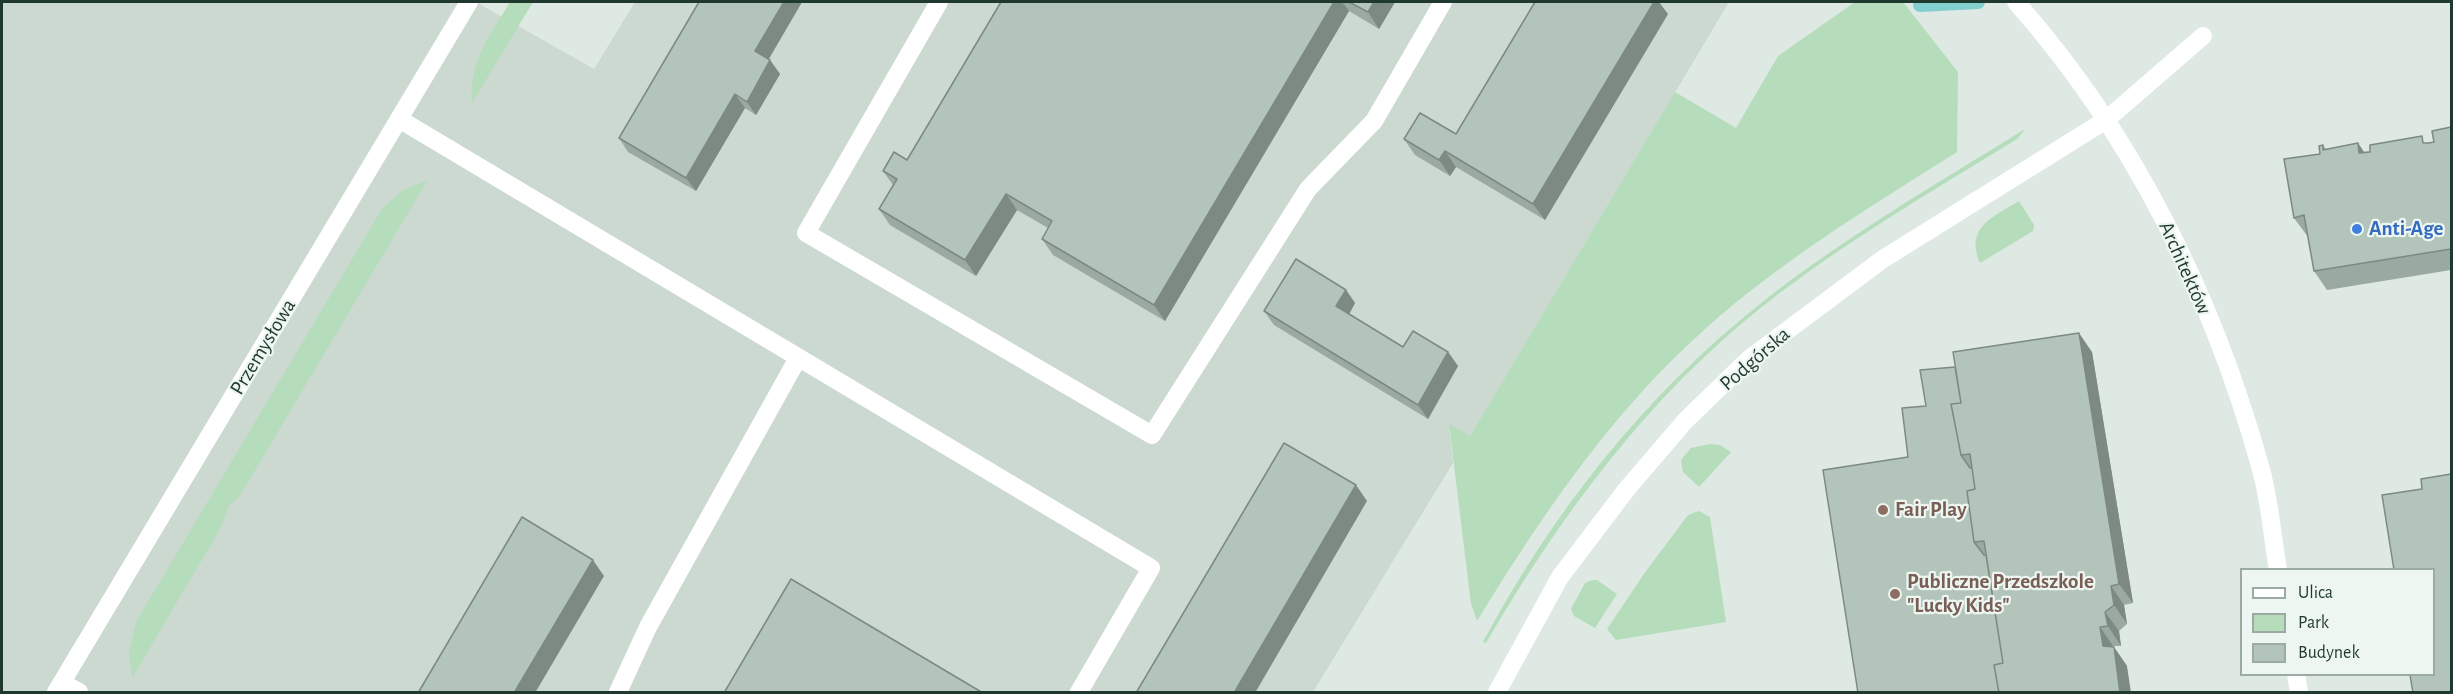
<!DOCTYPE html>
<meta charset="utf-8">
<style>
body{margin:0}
#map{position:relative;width:2453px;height:694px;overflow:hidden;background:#dde9e2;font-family:"Alegreya Sans",sans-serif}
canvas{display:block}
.frame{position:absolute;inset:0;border:3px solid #1f392e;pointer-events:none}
.legend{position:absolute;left:2240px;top:568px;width:195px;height:108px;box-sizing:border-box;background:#edf6f1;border:2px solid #9baaa3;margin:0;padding:8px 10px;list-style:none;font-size:18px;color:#1f392e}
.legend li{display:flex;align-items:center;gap:12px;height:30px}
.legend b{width:30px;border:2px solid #9baaa3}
</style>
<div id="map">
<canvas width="2453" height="694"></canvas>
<div class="frame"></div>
<ul class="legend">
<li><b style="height:8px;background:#fff"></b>Ulica</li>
<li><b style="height:16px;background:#b5dcbb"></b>Park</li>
<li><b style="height:16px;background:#b3c4bb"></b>Budynek</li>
</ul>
</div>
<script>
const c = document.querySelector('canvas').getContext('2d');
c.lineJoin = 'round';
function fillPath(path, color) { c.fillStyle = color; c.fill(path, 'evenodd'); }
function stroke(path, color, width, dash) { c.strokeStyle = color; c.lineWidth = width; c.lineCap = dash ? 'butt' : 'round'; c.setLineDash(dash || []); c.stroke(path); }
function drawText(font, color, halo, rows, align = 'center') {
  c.font = font + ' "Alegreya Sans",sans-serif'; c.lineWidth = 4.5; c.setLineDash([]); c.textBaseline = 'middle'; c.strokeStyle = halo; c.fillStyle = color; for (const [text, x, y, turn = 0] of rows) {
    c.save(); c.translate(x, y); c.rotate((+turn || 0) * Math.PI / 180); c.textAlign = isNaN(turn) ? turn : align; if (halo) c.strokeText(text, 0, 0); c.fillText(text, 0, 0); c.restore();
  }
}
const built = new Path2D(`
 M 2,2 L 476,2 L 594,69 L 635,2 L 1729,2 L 1470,436 L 1449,425 L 1453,463 L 1313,692 L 2,692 Z`);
const green = new Path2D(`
 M 510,2 L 533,2 L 472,103 C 469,61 489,37 510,2 Z
 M 1855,2 L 1903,2 L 1958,72 L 1957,152 C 1870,207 1782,260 1705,329 C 1611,413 1542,515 1477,621 L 1471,604 L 1449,424 L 1470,436 L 1675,92 L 1736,128 L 1778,56 Z
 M 2025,129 L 2017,139 C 1931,192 1843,243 1763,306 C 1647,398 1560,516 1486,643 L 1483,642 C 1552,513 1645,395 1760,304 C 1843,238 1935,185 2025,129 Z
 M 427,181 L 239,497 L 229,505 L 220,529 L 132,678 L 129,650 L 136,622 L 382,209 L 403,190 Z
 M 2019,201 L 2034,225 L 2033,231 L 1980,263 C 1965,227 1993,217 2019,201 Z
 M 1710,444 L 1720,445 L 1731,452 L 1699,487 L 1683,472 L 1681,460 L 1691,448 Z
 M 1699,511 L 1710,517 L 1726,622 L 1616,640 L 1607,629 L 1646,571 L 1688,515 Z
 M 1592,580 L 1597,580 L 1617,594 L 1595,628 L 1574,616 L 1571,609 L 1585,583 Z`);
const stream = new Path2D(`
 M 1920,5 L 1978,2`);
const service = new Path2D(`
 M 939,2 L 806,233 L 1152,435 L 1308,189 L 1374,121 L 1443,2
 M 399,119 L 1151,568 L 1079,692
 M 2106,120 L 2203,36
 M 62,683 L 79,692
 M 618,692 L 648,627 L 798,358`);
const minor = new Path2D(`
 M 2016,2 C 2133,134 2213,297 2260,466 C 2270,499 2272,536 2278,570
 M 2296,674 L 2299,692
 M 1497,692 L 1560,577 L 1626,490 L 1685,421 L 1749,359 L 1883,259 L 2106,120`);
const tertiary = new Path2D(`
 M 56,692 L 469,2`);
const wall = new Path2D(`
 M 802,2 L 769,59 L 780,74 L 756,115 L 745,108 L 696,191 L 628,152 L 619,138 Z
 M 1001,2 L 1395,2 L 1379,29 L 1349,11 L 1165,321 L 1053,255 L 1042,239 L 1048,228 L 1017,210 L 976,276 L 890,225 L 879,209 L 893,185 L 883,171 L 907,160 Z
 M 1668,14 L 1545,220 L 1456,167 L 1450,176 L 1415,155 L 1404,139 L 1456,134 Z
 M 2451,127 L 2451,270 L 2327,290 L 2314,271 L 2308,237 L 2294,218 L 2320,154 L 2323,145 L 2326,149 L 2358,143 L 2364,152 L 2434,142 Z
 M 1346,290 L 1355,303 L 1349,314 L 1403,347 L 1448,352 L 1458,366 L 1428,419 L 1274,325 L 1264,311 Z
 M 2092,352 L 2133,603 L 2124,605 L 2127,624 L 2119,631 L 2121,646 L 2113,646 L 2127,666 L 1858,693 L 1908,457 L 1926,406 Z`);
const shadedWall = new Path2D(`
 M 784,2 L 802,2 L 765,65 L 755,51 Z
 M 1334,2 L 1342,2 L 1349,11 L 1165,321 L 1154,305 Z
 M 1374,2 L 1395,2 L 1379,29 L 1368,12 Z
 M 1654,2 L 1659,2 L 1668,14 L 1545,220 L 1533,204 Z
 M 770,60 L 780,74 L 756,115 L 747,102 Z
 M 735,94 L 745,108 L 696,191 L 686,178 Z
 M 2358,143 L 2371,163 L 2359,153 Z
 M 1445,151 L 1456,167 L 1450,176 L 1439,160 Z
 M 1006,194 L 1017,210 L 976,276 L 965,260 Z
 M 1346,290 L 1355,303 L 1346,320 L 1336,306 Z
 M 2079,333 L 2092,352 L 2133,603 L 2119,584 Z
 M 1448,352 L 1458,366 L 1428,419 L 1418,405 Z
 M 1356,485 L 1367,501 L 1255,693 L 1234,693 Z
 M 593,560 L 604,576 L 535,693 L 514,693 Z
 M 2111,586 L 2124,605 L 2127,624 L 2114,605 Z
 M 2105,612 L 2119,631 L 2121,646 L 2108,626 Z
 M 2100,627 L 2113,646 L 2116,666 L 2103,646 Z
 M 2114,647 L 2127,666 L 2131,693 L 2120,693 Z`);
const building = new Path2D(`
 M 699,2 L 784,2 L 755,51 L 770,60 L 747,102 L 735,94 L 686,178 L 619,138 Z
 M 1001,2 L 1334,2 L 1154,305 L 1042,239 L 1052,221 L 1006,194 L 965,260 L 879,209 L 897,179 L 883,171 L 894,152 L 907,160 Z
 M 1349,2 L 1374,2 L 1368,12 Z
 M 1535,2 L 1654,2 L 1533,204 L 1445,151 L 1439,160 L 1404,139 L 1420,113 L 1456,134 Z
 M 2451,127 L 2451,249 L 2314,271 L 2304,215 L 2294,218 L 2284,159 L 2320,154 L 2319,146 L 2323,145 L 2323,150 L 2358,143 L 2359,153 L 2370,152 L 2370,145 L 2422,136 L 2423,143 L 2429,143 L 2434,142 L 2432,131 Z
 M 1296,259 L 1346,290 L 1336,306 L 1403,347 L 1413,331 L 1448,352 L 1418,405 L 1264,311 Z
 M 2079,333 L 2119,584 L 2111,586 L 2114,605 L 2105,612 L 2108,626 L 2100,627 L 2103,646 L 2114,647 L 2120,693 L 1999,693 L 1994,665 L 2003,663 L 1984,541 L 1974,542 L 1967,491 L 1975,489 L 1970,454 L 1961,455 L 1951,404 L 1961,403 L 1953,352 Z
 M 1955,367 L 1961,403 L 1951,404 L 1961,455 L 1970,468 L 1972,468 L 1975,489 L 1967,491 L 1974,542 L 1984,555 L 1986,555 L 2003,663 L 1994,665 L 1999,693 L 1858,693 L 1823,470 L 1908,457 L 1902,408 L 1926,406 L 1920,370 Z
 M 1284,443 L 1356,485 L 1234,693 L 1136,693 Z
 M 2451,474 L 2451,693 L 2413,693 L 2410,675 L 2433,675 L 2433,570 L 2394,570 L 2382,495 L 2422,489 L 2421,479 Z
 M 522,517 L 593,560 L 514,693 L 418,693 Z
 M 791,579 L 983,693 L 724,693 Z`);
const markers = [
 [2357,229,6,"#3f7fe0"],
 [1883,510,6,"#8d6e63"],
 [1895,594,6,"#8d6e63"]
];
const shopNames = [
 ["Anti-Age",2369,229]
];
const streetNames = [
 ["Architektów",2185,268,66],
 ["Przemysłowa",263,347,-59],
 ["Podgórska",1755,359,-41]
];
const educationNames = [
 ["Fair Play",1895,510],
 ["Publiczne Przedszkole",1907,582],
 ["\"Lucky Kids\"",1907,606]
];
fillPath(built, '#cbd9d1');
fillPath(green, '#b5dcbb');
stroke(stream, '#83cfd0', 14);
stroke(service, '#fff', 18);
stroke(minor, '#fff', 18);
stroke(tertiary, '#fff', 18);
fillPath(wall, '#9aa9a1');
fillPath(shadedWall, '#7d8983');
fillPath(building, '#b3c4bb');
stroke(building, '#7d8983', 1.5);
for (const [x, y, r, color] of markers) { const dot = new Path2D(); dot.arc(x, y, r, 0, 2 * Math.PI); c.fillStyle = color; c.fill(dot); stroke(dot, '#edf6f1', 2); }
drawText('bold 21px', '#366cbe', '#edf6f1', shopNames, 'left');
drawText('21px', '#1f392e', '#edf6f1', streetNames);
drawText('bold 21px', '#785e54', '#edf6f1', educationNames, 'left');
</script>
